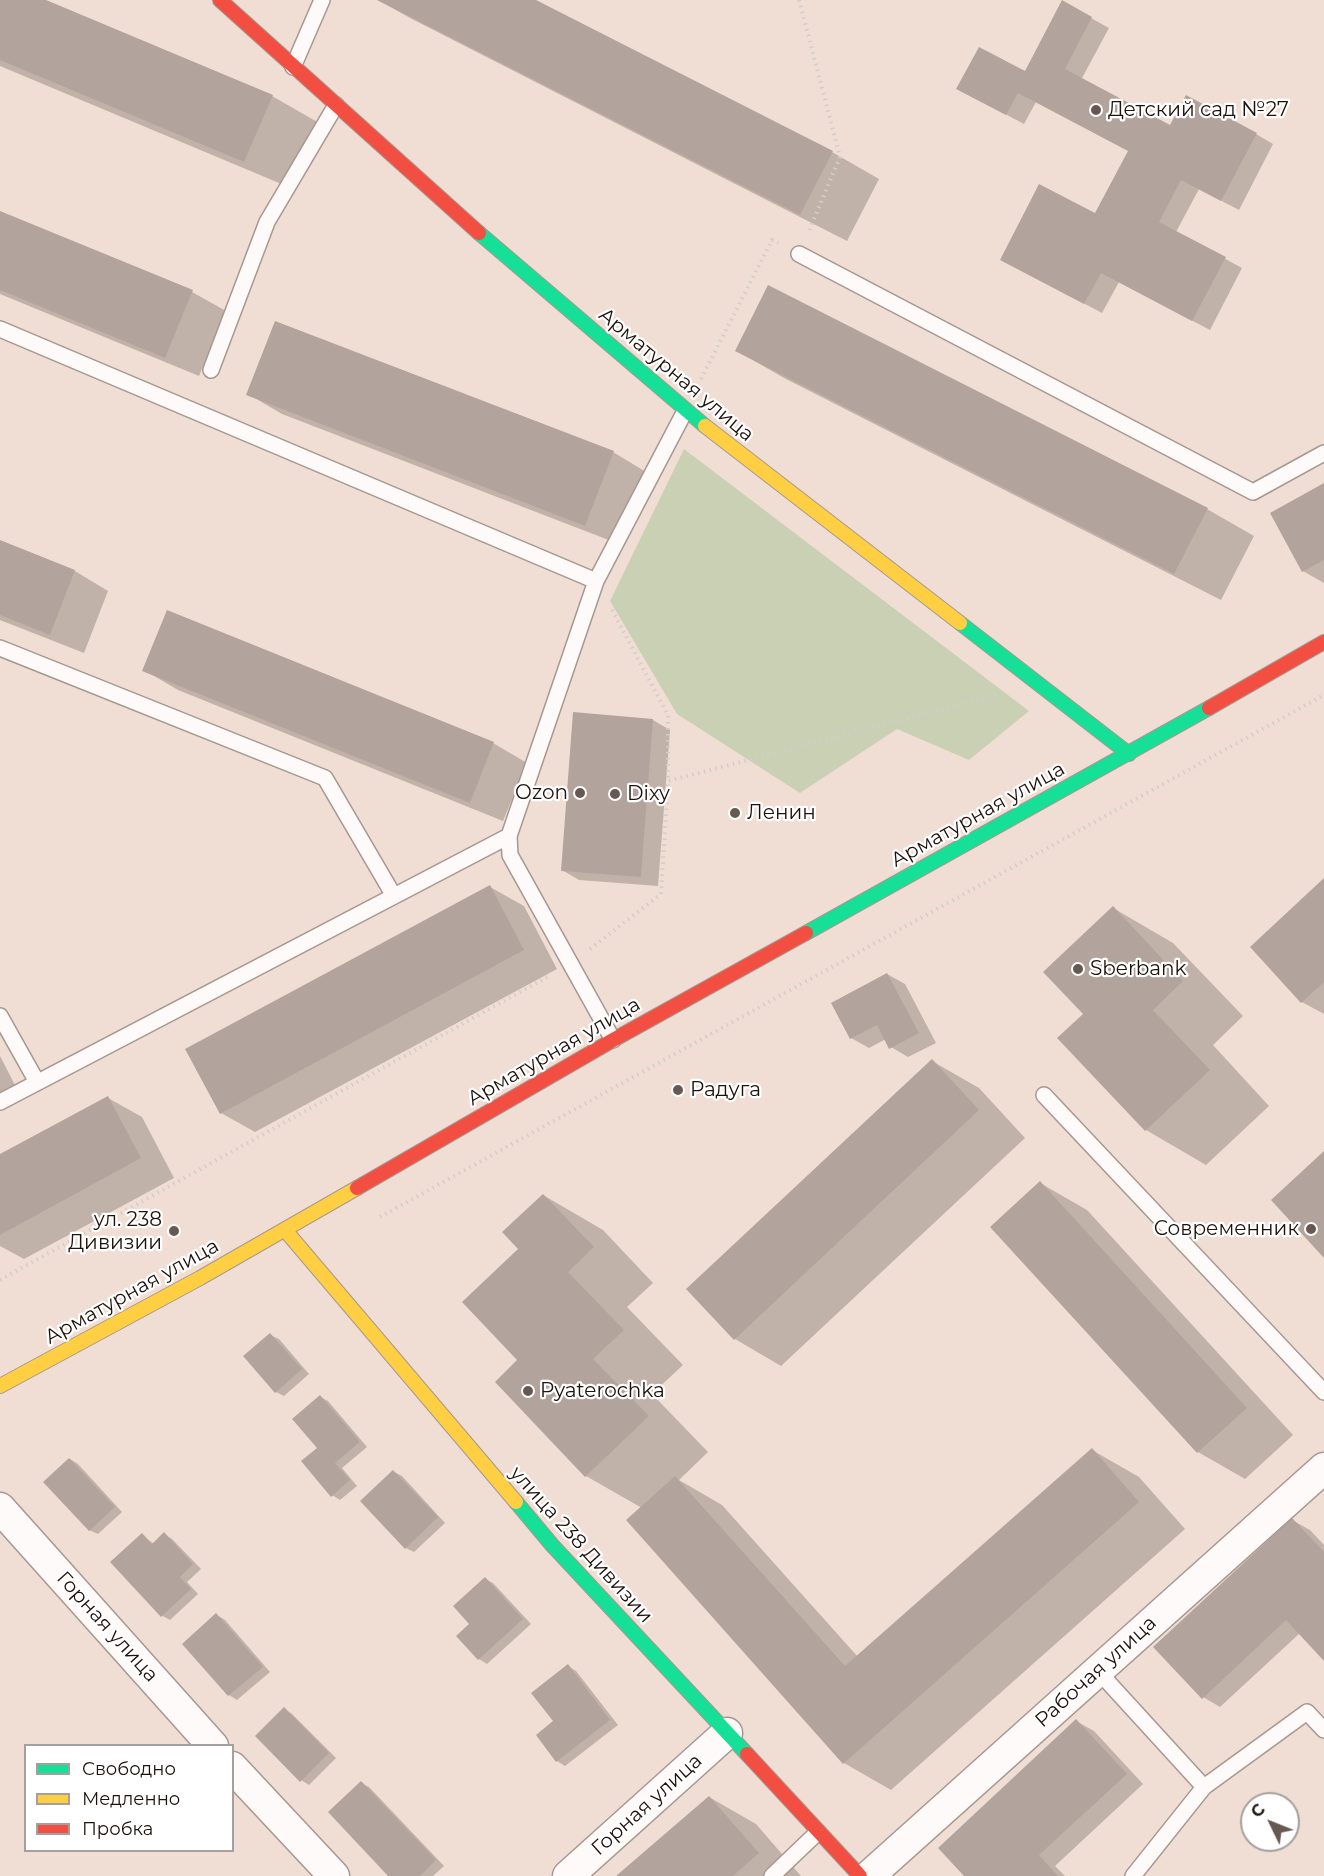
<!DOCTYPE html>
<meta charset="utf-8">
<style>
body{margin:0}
#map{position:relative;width:1324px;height:1876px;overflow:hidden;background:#f0ded4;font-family:Montserrat,sans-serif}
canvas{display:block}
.legend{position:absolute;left:24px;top:1744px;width:210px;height:108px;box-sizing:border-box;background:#fff;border:2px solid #a5a09e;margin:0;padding:8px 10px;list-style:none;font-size:18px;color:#1d120c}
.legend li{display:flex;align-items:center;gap:12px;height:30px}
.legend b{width:30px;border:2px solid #a5a09e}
.north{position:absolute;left:1240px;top:1792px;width:60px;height:60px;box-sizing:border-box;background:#fff;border:2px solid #a5a09e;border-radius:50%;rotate:313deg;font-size:16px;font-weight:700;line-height:24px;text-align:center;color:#1d120c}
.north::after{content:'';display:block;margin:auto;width:21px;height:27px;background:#675952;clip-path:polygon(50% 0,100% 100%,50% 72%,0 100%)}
</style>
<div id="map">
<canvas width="1324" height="1876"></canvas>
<ul class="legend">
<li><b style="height:8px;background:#16e098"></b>Свободно</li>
<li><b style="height:8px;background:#ffcf43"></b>Медленно</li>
<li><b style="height:8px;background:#f24e42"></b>Пробка</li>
</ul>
<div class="north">С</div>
</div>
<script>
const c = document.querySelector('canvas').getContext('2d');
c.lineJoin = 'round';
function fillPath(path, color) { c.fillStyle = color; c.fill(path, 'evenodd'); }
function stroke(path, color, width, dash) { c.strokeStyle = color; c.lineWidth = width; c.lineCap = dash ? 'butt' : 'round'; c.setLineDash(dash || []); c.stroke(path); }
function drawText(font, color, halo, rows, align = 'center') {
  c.font = font + ' Montserrat,sans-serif'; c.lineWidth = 4.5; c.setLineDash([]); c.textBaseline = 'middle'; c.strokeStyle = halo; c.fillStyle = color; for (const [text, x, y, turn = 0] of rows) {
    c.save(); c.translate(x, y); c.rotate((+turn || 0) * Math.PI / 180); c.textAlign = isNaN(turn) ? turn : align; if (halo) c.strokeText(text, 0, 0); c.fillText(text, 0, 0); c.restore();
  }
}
const green = new Path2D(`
 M 684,449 L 1029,711 L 969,760 L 897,729 L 800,793 L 677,714 L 610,601 Z`);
const shadow = new Path2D(`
 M 0,0 L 42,0 L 272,96 L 319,123 L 291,188 L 0,66 Z
 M 378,0 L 533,0 L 832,152 L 879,179 L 847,241 L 410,18 Z
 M 1091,18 L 1109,28 L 1081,80 L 1171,127 L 1256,134 L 1273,144 L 1239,210 L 1199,189 L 1176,232 L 1242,268 L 1210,330 L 1119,282 L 1102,313 L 1019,269 L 1095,215 L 1129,151 L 1036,102 L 1024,124 L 975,98 L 1025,73 Z
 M 0,213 L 192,292 L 226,311 L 199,376 L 0,294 Z
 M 737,351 L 1207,509 L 1254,536 L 1221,600 L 784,378 Z
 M 248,394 L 613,452 L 646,472 L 619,544 L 282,414 Z
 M 1324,485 L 1324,583 L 1303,571 Z
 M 0,542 L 75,571 L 108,591 L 84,653 L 0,620 Z
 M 144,670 L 493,743 L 527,763 L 503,821 L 178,690 Z
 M 575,714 L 653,720 L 670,730 L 658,886 L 579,880 L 562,870 Z
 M 1324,880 L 1324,1014 L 1302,1002 L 1252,947 Z
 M 490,887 L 524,906 L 557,969 L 255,1132 L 221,1113 Z
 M 1113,908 L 1173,943 L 1243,1016 L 1213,1045 L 1269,1106 L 1206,1165 L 1146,1130 L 1085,1014 Z
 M 887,974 L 905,984 L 936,1043 L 908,1057 L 891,1047 L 886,1039 L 869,1048 L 851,1038 Z
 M 0,1056 L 15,1085 L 0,1093 Z
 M 932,1061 L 979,1088 L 1025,1138 L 781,1366 L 735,1339 Z
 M 108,1098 L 142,1117 L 174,1178 L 24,1259 L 0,1246 L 0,1156 Z
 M 1040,1183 L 1087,1210 L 1293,1435 L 1245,1479 L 1198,1452 L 992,1227 Z
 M 543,1195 L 603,1230 L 653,1283 L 627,1307 L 683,1365 L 652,1394 L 708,1452 L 679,1480 L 722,1505 L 858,1657 L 1092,1450 L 1139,1477 L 1185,1529 L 891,1790 L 844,1763 L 642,1508 L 586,1476 L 519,1360 L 520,1249 Z
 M 270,1335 L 279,1339 L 309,1374 L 284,1396 L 276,1392 Z
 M 320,1397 L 328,1401 L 367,1447 L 342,1468 L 357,1486 L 340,1500 L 332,1495 L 319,1448 Z
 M 70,1459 L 78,1464 L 122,1512 L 98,1534 L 89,1530 Z
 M 394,1472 L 402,1476 L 445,1523 L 414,1552 L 406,1548 Z
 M 1292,1520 L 1310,1530 L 1324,1545 L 1324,1659 L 1300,1633 L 1220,1707 L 1203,1697 Z
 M 164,1534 L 172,1539 L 201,1569 L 187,1582 L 198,1594 L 170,1620 L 161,1615 L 142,1535 L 154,1544 Z
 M 485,1579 L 493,1583 L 531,1624 L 487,1664 L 479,1659 L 471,1624 Z
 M 217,1615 L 225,1620 L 270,1672 L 237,1700 L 229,1695 Z
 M 568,1666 L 576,1671 L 618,1725 L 565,1766 L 557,1761 L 556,1722 Z
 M 284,1709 L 292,1714 L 336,1758 L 309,1785 L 301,1780 Z
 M 1076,1721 L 1094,1731 L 1143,1784 L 1055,1866 L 1065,1876 L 966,1876 Z
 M 361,1783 L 369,1787 L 444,1866 L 433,1876 L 390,1876 Z
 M 709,1797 L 756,1824 L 801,1876 L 619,1876 Z`);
const building = new Path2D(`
 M 0,0 L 46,0 L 273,95 L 244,162 L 0,60 Z
 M 377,0 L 536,0 L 833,151 L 800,215 Z
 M 1062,0 L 1092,17 L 1065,69 L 1170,125 L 1186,95 L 1257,133 L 1221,201 L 1181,180 L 1159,222 L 1226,257 L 1192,321 L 1101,273 L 1084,304 L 1000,260 L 1039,184 L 1095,213 L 1128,151 L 1018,93 L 1006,115 L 956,89 L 979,47 L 1025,71 Z
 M 0,211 L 193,290 L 165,358 L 0,290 Z
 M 768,285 L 1208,508 L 1174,574 L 735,351 Z
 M 275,321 L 614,451 L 585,526 L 246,395 Z
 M 1324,483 L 1324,560 L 1302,572 L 1270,513 Z
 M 0,540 L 75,570 L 50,635 L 0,615 Z
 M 167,610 L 494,742 L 470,803 L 142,671 Z
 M 573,712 L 653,719 L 641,877 L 561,871 Z
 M 1324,878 L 1324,982 L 1301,1003 L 1250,947 Z
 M 490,885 L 524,950 L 220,1114 L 185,1049 Z
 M 1113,906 L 1183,981 L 1153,1010 L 1210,1070 L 1145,1131 L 1057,1038 L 1083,1014 L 1043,972 Z
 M 887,973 L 919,1033 L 889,1049 L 877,1025 L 850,1039 L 831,1003 Z
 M 932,1059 L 979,1110 L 734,1340 L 686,1289 Z
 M 108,1096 L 141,1158 L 0,1235 L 0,1154 Z
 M 1324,1151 L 1324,1258 L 1271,1200 Z
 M 1040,1181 L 1247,1408 L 1197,1453 L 990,1227 Z
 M 543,1194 L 594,1247 L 568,1272 L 624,1330 L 593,1359 L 649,1416 L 585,1477 L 495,1382 L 517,1360 L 462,1302 L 518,1249 L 502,1232 Z
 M 270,1333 L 302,1369 L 275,1393 L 243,1356 Z
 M 320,1395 L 360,1442 L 335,1463 L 350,1480 L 331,1497 L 301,1461 L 317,1448 L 292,1419 Z
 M 1092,1448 L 1139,1502 L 843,1764 L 626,1520 L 675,1476 L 845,1666 Z
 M 69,1458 L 115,1507 L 89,1531 L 43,1482 Z
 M 393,1470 L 438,1517 L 405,1549 L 360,1501 Z
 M 1292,1518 L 1324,1552 L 1324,1661 L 1286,1620 L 1202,1699 L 1153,1647 Z
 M 164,1532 L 193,1564 L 180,1577 L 191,1589 L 161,1617 L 110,1562 L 142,1533 L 152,1544 Z
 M 485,1577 L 523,1619 L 478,1660 L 456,1636 L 469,1624 L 453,1606 Z
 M 216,1613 L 263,1667 L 228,1696 L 182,1644 Z
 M 568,1664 L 610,1720 L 556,1762 L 536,1735 L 553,1721 L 531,1693 Z
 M 284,1707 L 329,1753 L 300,1782 L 255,1736 Z
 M 1076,1719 L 1127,1774 L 1039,1855 L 1058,1876 L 964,1876 L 938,1848 Z
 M 361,1781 L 436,1860 L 420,1876 L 388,1876 L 328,1812 Z
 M 709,1796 L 759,1853 L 733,1876 L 616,1876 Z`);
const path = new Path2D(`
 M 799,0 L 840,157 L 809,231
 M 701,379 L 772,240 L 778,243
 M 612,610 L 668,715 L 668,781
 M 590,949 L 661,894 L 668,781 L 996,695
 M 380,1217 L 1324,695
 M 0,1280 L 549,976`);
const lane = new Path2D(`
 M 293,67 L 322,0
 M 799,254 L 1253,492 L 1324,453
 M 0,329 L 596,581 L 685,411
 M 211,370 L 267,222 L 336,105
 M 596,581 L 509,836 L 510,855 L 613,1040
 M 0,648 L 325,778 L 394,896
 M 0,1016 L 37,1082
 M 1044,1095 L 1324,1392
 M 0,1102 L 509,836
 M 1098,1671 L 1204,1787 L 1133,1876
 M 1204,1787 L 1307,1712 L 1324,1730
 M 772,1876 L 818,1832`);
const street = new Path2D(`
 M 0,1508 L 213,1746
 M 232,1767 L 334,1876
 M 568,1876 L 727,1733
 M 869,1876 L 1324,1468`);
const fast = new Path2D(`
 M 479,233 L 705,426
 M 960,623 L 1129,754
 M 806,933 L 1209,708
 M 516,1502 L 552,1545 L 747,1754`);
const slow = new Path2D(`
 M 705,426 L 960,623
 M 285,1230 L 516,1502
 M 0,1386 L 200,1278 L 357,1188`);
const jam = new Path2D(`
 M 220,0 L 479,233
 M 1209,708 L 1324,642
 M 357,1188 L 613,1040 L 806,933
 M 747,1754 L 860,1876`);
const markers = [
 [1096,110,6,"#675952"],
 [580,793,6,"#675952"],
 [615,794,6,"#675952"],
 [735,813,6,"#675952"],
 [1078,969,6,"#675952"],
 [678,1090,6,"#675952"],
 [1311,1229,6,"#675952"],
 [174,1231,6,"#675952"],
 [528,1391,6,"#675952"]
];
const poiNames = [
 ["Детский сад №27",1108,110],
 ["Ozon",568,793,"right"],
 ["Dixy",627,794],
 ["Ленин",747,813],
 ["Sberbank",1090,969],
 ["Радуга",690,1090],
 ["ул. 238",162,1220,"right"],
 ["Дивизии",162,1243,"right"],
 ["Современник",1299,1229,"right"],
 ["Pyaterochka",540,1391]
];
const streetNames = [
 ["Арматурная улица",676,375,40],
 ["Арматурная улица",978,815,-29],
 ["Арматурная улица",554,1052,-30],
 ["Арматурная улица",132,1292,-29],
 ["улица 238 Дивизии",581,1545,48],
 ["Горная улица",107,1627,48],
 ["Рабочая улица",1096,1672,-42],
 ["Горная улица",647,1805,-42]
];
fillPath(green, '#cad0b4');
fillPath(shadow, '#0003');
fillPath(building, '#b2a39d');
stroke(lane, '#a69890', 18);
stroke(street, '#a69890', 33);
stroke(fast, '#a69890', 16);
stroke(slow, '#a69890', 16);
stroke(jam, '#a69890', 16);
stroke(path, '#d2cdca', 4, [1.5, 4.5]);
stroke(lane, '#fdfaf9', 15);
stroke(street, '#fdfaf9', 30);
stroke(fast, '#16e098', 14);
stroke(slow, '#ffcf43', 14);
stroke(jam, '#f24e42', 14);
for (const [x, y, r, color] of markers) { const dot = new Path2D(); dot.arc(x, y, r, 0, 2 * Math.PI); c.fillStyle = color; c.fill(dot); stroke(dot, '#fff', 2); }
drawText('20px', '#1d120c', '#fff', poiNames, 'left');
drawText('20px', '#1d120c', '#fff', streetNames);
</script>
